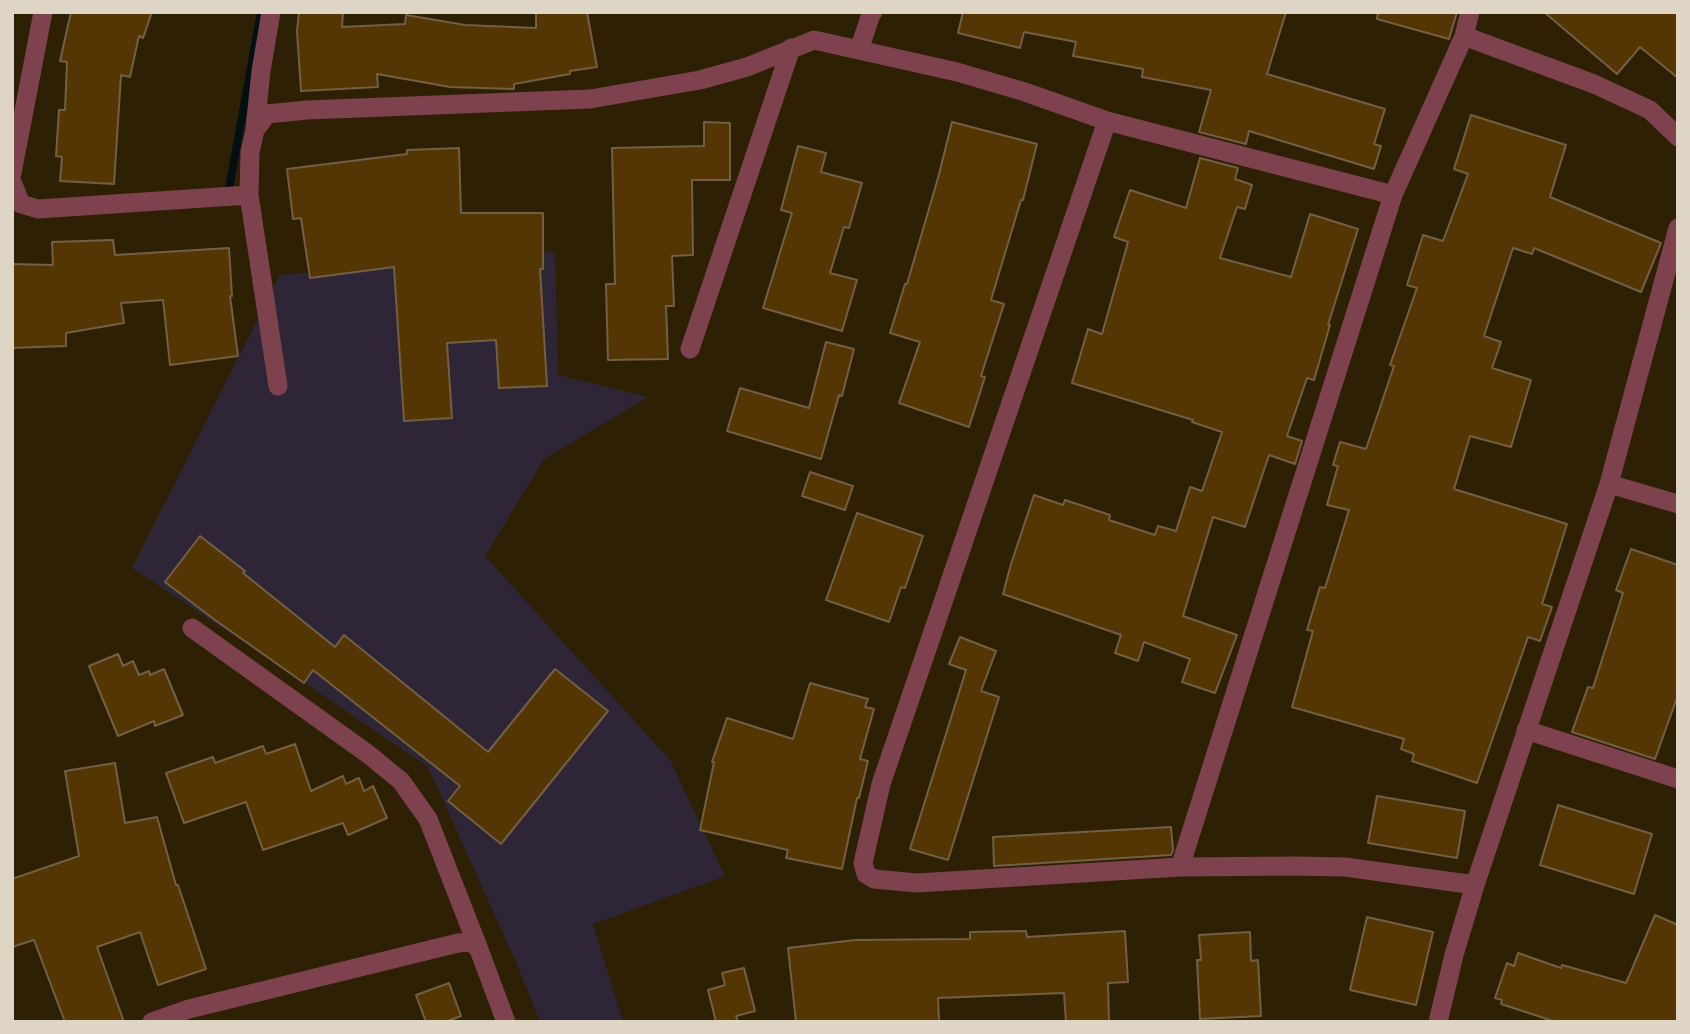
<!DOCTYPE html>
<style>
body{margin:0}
#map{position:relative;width:1690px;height:1034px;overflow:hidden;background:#2e2004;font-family:"Alegreya Sans",sans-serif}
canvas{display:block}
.frame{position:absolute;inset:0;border:14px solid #ded5c5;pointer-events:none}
</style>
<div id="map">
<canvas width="1690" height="1034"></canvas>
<div class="frame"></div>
</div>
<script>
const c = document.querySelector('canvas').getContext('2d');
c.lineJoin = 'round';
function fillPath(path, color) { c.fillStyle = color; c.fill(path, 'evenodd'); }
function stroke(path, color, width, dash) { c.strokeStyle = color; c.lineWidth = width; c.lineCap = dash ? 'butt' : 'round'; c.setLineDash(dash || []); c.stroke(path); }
const commercial = new Path2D(`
 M 555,252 L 558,375 L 648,397 L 544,459 L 485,556 L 670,760 L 725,876 L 593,924 L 623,1022 L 540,1022 L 516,962 L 428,767 L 283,668 L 132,568 L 280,275 Z`);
const stream = new Path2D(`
 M 227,194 L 228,194 L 261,12`);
const building = new Path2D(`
 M 71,12 L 152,12 L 143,38 L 139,36 L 130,77 L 121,75 L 114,184 L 60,181 L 62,157 L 56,156 L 59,110 L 65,110 L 67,62 L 60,61 Z
 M 299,12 L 343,12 L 342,27 L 405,24 L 406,15 L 465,25 L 536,28 L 536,12 L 587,12 L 597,67 L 570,71 L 570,74 L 514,84 L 514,89 L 450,87 L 377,74 L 378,87 L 301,91 L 297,31 Z
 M 963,12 L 1286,12 L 1267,74 L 1385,109 L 1374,144 L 1381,146 L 1374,169 L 1249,131 L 1246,144 L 1199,132 L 1211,90 L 1142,77 L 1143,69 L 1073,56 L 1076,42 L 1024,32 L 1020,48 L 958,33 Z
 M 1378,12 L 1457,12 L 1449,39 L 1377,19 Z
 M 1544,12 L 1678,12 L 1678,78 L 1640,47 L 1617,74 Z
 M 1471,115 L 1566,145 L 1550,197 L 1661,243 L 1641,292 L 1534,248 L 1532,254 L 1513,248 L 1484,336 L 1501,342 L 1492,368 L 1531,380 L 1511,447 L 1470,436 L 1454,489 L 1567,524 L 1542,604 L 1552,607 L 1540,641 L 1528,637 L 1477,783 L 1412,761 L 1414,754 L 1401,749 L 1404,739 L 1292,707 L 1313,631 L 1307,630 L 1320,587 L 1325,588 L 1349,510 L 1327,505 L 1338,466 L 1333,465 L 1340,442 L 1366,449 L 1394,366 L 1390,365 L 1417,288 L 1407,285 L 1423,235 L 1443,241 L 1468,174 L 1454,169 Z
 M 704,122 L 730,123 L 730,180 L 692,180 L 693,255 L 672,256 L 674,306 L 666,306 L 668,359 L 608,360 L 606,284 L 615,284 L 612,148 L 704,146 Z
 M 952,122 L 1037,144 L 1023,200 L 1021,200 L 991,300 L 1004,304 L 981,376 L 985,377 L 969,427 L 899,403 L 920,342 L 890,333 L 905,284 L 907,284 L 938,178 Z
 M 798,146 L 826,153 L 821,172 L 862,183 L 849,228 L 844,227 L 830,273 L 857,280 L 842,331 L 763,308 L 792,213 L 781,210 Z
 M 459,148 L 461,213 L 543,213 L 543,269 L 540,269 L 547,386 L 499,388 L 496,340 L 447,343 L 452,418 L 404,421 L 394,267 L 310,278 L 301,218 L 293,219 L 287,169 L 407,154 L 407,150 Z
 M 1200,158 L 1238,168 L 1235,179 L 1252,185 L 1245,209 L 1237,207 L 1220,258 L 1291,277 L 1310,214 L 1358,229 L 1328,325 L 1330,325 L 1314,380 L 1307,378 L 1287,436 L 1302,441 L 1295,464 L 1269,455 L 1245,527 L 1213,517 L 1183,616 L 1237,635 L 1215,693 L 1182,682 L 1190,659 L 1144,642 L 1138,661 L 1115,653 L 1121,635 L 1003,594 L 1011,564 L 1034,495 L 1063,505 L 1065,500 L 1110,515 L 1109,520 L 1155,535 L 1158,526 L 1176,531 L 1190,487 L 1202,491 L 1222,432 L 1192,422 L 1193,420 L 1072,383 L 1088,329 L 1102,334 L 1128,242 L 1114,237 L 1130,190 L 1186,208 Z
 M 113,240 L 115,255 L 229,248 L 232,296 L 230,296 L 238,356 L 170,365 L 163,300 L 121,303 L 124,323 L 66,333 L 66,346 L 12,348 L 12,264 L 53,265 L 52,242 Z
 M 826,342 L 854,349 L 842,396 L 839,395 L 821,459 L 727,431 L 740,388 L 809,408 Z
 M 810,472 L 853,486 L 845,510 L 802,496 Z
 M 857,513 L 923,536 L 905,588 L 901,587 L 889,622 L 826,600 Z
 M 200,536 L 245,571 L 243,573 L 335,647 L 344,635 L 488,752 L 555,669 L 608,711 L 501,844 L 448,801 L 460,786 L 313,670 L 304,683 L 215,620 L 165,582 Z
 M 1631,549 L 1678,565 L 1678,695 L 1655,759 L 1572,732 L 1588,687 L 1593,688 L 1623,593 L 1616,590 Z
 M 960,637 L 996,651 L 981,691 L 999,697 L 948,860 L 910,849 L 966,670 L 949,664 Z
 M 118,654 L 123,666 L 133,661 L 139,675 L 149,671 L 150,675 L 164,669 L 183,715 L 155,726 L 154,721 L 118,736 L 89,666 Z
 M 810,683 L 868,699 L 865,707 L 874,709 L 860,759 L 868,761 L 859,798 L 857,798 L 842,869 L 786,858 L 788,850 L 700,830 L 714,762 L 712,762 L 727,718 L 793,739 Z
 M 295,744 L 311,791 L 343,776 L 346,784 L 359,778 L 364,791 L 373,786 L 387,818 L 348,835 L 343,823 L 263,850 L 246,802 L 184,823 L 166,773 L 213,757 L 215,763 L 263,746 L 266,754 Z
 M 115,763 L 125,823 L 157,817 L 176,885 L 178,885 L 206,969 L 158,985 L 140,932 L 97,947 L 124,1022 L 65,1022 L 34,940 L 12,947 L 12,879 L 79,856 L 65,771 Z
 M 1377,796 L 1465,811 L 1457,858 L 1368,843 Z
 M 1558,805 L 1652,834 L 1634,894 L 1540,865 Z
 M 1171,827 L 1173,850 L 1171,855 L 994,866 L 993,837 Z
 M 1655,915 L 1678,925 L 1678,1022 L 1556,1022 L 1501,1004 L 1502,1000 L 1495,998 L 1507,963 L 1514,966 L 1518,953 L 1561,968 L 1562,965 L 1626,983 Z
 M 1367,917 L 1433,932 L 1416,1005 L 1350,990 Z
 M 1026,931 L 1027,937 L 1125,931 L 1128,982 L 1108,983 L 1109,1022 L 1066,1022 L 1064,993 L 938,998 L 939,1022 L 796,1022 L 788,948 L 855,940 L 970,939 L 970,932 Z
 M 1250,932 L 1251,961 L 1258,960 L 1261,1016 L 1200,1019 L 1197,960 L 1201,960 L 1199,935 Z
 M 744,968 L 755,1011 L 736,1016 L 738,1022 L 716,1022 L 708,990 L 725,985 L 722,973 Z
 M 449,983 L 461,1016 L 445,1022 L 426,1022 L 416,995 Z`);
const minor = new Path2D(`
 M 1464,36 L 1594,84 L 1650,110 L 1678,137
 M 859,50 L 871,14 L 873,12
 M 1107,121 L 881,784 L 863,863 L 866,874 L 874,879 L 917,883 L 1180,867 L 1294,866 L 1345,867 L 1475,885
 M 255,129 L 261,71 L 271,12
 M 12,173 L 43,12
 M 12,182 L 21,204 L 38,209 L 249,195
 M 690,349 L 791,48
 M 278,386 L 249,195 L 250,152 L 255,130 L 267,114 L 307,110 L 590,99 L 700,80 L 747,67 L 814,40 L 957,72 L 1025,92 L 1107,121 L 1393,195
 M 1609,484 L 1678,504
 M 192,628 L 368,754 L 401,781 L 428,819 L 478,947
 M 1526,730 L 1678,779
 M 1180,867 L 1393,195 L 1464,36 L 1470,12
 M 152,1022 L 189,1009 L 458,943 L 469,942 L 478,947 L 506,1022
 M 1438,1022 L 1454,955 L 1475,885 L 1609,484 L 1678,228`);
fillPath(commercial, '#2e2636');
stroke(stream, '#021014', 8);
fillPath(building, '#543605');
stroke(building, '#735f44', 2);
stroke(minor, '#7d424e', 19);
</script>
